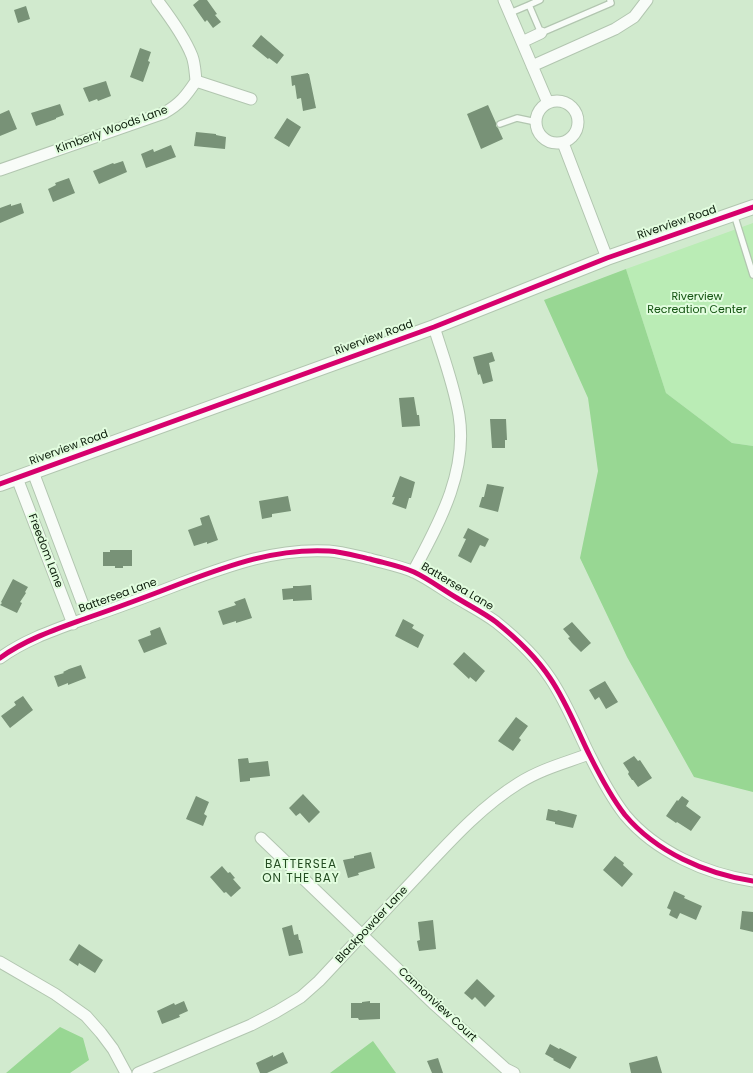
<!DOCTYPE html>
<style>
body{margin:0}
canvas{display:block;background:#d1eace}
</style>
<canvas width="753" height="1073"></canvas>
<script>
const c = document.querySelector('canvas').getContext('2d');
c.lineJoin = 'round';
function fillPath(path, color) { c.fillStyle = color; c.fill(path, 'evenodd'); }
function stroke(path, color, width, dash) { c.strokeStyle = color; c.lineWidth = width; c.lineCap = dash ? 'butt' : 'round'; c.setLineDash(dash || []); c.stroke(path); }
function drawText(font, color, halo, rows, align = 'center') {
  c.font = font + ' Poppins,sans-serif'; c.lineWidth = 4; c.setLineDash([]); c.textBaseline = 'middle'; c.strokeStyle = halo; c.fillStyle = color; for (const [text, x, y, turn = 0] of rows) {
    c.save(); c.translate(x, y); c.rotate((+turn || 0) * Math.PI / 180); c.textAlign = isNaN(turn) ? turn : align; if (halo) c.strokeText(text, 0, 0); c.fillText(text, 0, 0); c.restore();
  }
}
const green = new Path2D(`
 M 753,223 L 753,446 L 732,443 L 666,393 L 626,269 Z`);
const forest = new Path2D(`
 M 626,269 L 666,393 L 732,443 L 753,446 L 753,792 L 694,777 L 627,657 L 580,558 L 598,471 L 588,398 L 544,300 Z
 M 60,1027 L 83,1038 L 89,1060 L 70,1073 L 6,1073 Z
 M 373,1041 L 396,1073 L 330,1073 Z`);
const building = new Path2D(`
 M 199,0 L 207,0 L 217,14 L 215,15 L 221,22 L 213,28 L 207,20 L 205,22 L 193,5 Z
 M 26,6 L 30,19 L 18,23 L 14,10 Z
 M 261,35 L 284,55 L 277,64 L 269,58 L 268,59 L 252,46 Z
 M 140,48 L 151,52 L 148,61 L 150,62 L 143,82 L 130,77 Z
 M 308,73 L 308,74 L 309,74 L 316,108 L 303,111 L 301,98 L 297,99 L 295,85 L 292,86 L 291,76 Z
 M 106,81 L 111,96 L 98,101 L 97,99 L 89,102 L 83,88 Z
 M 60,104 L 64,115 L 56,118 L 56,119 L 36,126 L 31,113 Z
 M 488,105 L 496,123 L 496,126 L 498,128 L 503,139 L 481,149 L 467,114 Z
 M 9,110 L 17,129 L 0,136 L 0,114 Z
 M 287,118 L 301,127 L 289,147 L 274,138 Z
 M 196,132 L 216,134 L 216,135 L 226,137 L 225,149 L 194,146 Z
 M 171,145 L 176,157 L 146,168 L 141,154 L 153,149 L 154,152 Z
 M 123,161 L 127,172 L 99,184 L 93,171 L 113,163 L 114,164 Z
 M 69,178 L 75,193 L 53,202 L 48,189 L 56,185 L 55,183 Z
 M 21,203 L 24,213 L 0,223 L 0,208 L 11,204 L 11,206 Z
 M 492,352 L 495,361 L 489,363 L 493,381 L 483,384 L 480,374 L 478,375 L 473,357 Z
 M 414,397 L 417,415 L 419,415 L 420,426 L 402,427 L 399,398 Z
 M 490,419 L 506,419 L 507,440 L 505,440 L 505,448 L 492,448 Z
 M 400,476 L 415,482 L 411,498 L 409,498 L 406,509 L 392,504 L 395,497 L 392,497 Z
 M 487,484 L 504,487 L 498,512 L 479,507 L 482,497 L 484,497 Z
 M 288,496 L 291,511 L 272,514 L 272,517 L 262,519 L 259,501 Z
 M 209,515 L 218,540 L 207,544 L 207,542 L 194,546 L 188,530 L 202,525 L 200,518 Z
 M 468,528 L 489,539 L 485,547 L 480,545 L 471,563 L 458,556 L 466,539 L 463,538 Z
 M 110,550 L 132,550 L 132,566 L 123,566 L 123,568 L 115,568 L 115,566 L 103,566 L 103,552 L 110,552 Z
 M 13,579 L 28,587 L 25,592 L 26,593 L 20,602 L 22,603 L 17,613 L 0,605 L 2,603 L 1,602 Z
 M 311,585 L 312,600 L 293,601 L 293,599 L 283,600 L 282,589 L 293,588 L 293,586 L 299,586 Z
 M 245,598 L 252,618 L 236,623 L 236,621 L 223,625 L 218,611 L 236,605 L 234,602 Z
 M 403,619 L 414,625 L 412,628 L 424,635 L 418,648 L 395,636 Z
 M 572,622 L 591,643 L 581,652 L 572,643 L 568,638 L 570,637 L 563,629 Z
 M 160,627 L 167,644 L 144,653 L 138,640 L 151,635 L 150,631 Z
 M 464,652 L 485,671 L 476,682 L 470,677 L 469,679 L 453,664 Z
 M 81,665 L 86,678 L 68,685 L 68,683 L 58,687 L 54,676 L 64,673 L 63,672 L 69,669 Z
 M 605,681 L 618,702 L 606,709 L 599,697 L 595,700 L 589,690 Z
 M 23,696 L 33,710 L 10,728 L 1,716 L 16,705 L 14,702 Z
 M 516,717 L 528,726 L 519,738 L 521,740 L 513,751 L 498,741 Z
 M 634,756 L 638,761 L 640,760 L 652,778 L 638,787 L 633,780 L 632,780 L 628,774 L 629,772 L 623,763 Z
 M 248,758 L 249,763 L 268,761 L 270,776 L 250,778 L 250,781 L 240,782 L 238,759 Z
 M 303,794 L 320,812 L 309,823 L 300,813 L 296,816 L 289,808 Z
 M 196,796 L 209,802 L 204,814 L 207,816 L 203,826 L 186,819 Z
 M 682,796 L 689,801 L 686,806 L 701,817 L 691,831 L 677,822 L 676,823 L 666,816 L 677,800 L 678,801 Z
 M 548,809 L 557,811 L 558,810 L 577,815 L 573,828 L 555,824 L 555,822 L 546,820 Z
 M 371,852 L 375,868 L 358,873 L 359,875 L 348,878 L 343,860 L 354,858 L 354,856 Z
 M 615,856 L 624,863 L 623,865 L 633,874 L 622,887 L 603,870 Z
 M 222,866 L 228,873 L 230,872 L 235,878 L 233,879 L 241,888 L 231,897 L 226,892 L 224,893 L 210,877 Z
 M 674,891 L 685,896 L 684,898 L 702,906 L 696,920 L 680,913 L 677,919 L 669,915 L 671,910 L 667,908 Z
 M 742,911 L 753,912 L 753,932 L 740,929 Z
 M 433,920 L 436,949 L 419,951 L 417,941 L 420,940 L 418,922 Z
 M 292,925 L 294,935 L 298,934 L 299,940 L 300,940 L 303,953 L 289,956 L 282,928 Z
 M 79,944 L 103,960 L 95,973 L 79,963 L 78,966 L 69,960 Z
 M 477,979 L 495,996 L 485,1007 L 475,997 L 472,1000 L 464,993 Z
 M 184,1001 L 188,1011 L 179,1015 L 180,1017 L 162,1024 L 157,1011 L 174,1003 L 175,1005 Z
 M 370,1001 L 370,1003 L 380,1003 L 380,1019 L 359,1020 L 358,1018 L 351,1018 L 351,1003 L 362,1003 L 362,1002 Z
 M 550,1044 L 559,1049 L 560,1048 L 577,1057 L 570,1069 L 553,1060 L 554,1059 L 545,1054 Z
 M 283,1052 L 288,1063 L 267,1073 L 260,1073 L 256,1063 L 273,1055 L 273,1057 Z
 M 657,1056 L 662,1073 L 631,1073 L 629,1063 Z
 M 438,1058 L 443,1073 L 432,1073 L 427,1061 Z`);
const service = new Path2D(`
 M 529,5 L 540,0
 M 510,13 L 529,5 L 541,33 L 611,3 L 610,0
 M 500,124 L 517,118 L 536,122
 M 734,214 L 753,275`);
const minor = new Path2D(`
 M 504,0 L 548,103
 M 522,42 L 541,33
 M 532,66 L 615,29 L 634,17 L 647,0
 M 196,81 L 251,99
 M536 122a21 21 0 1 1 42 0a21 21 0 1 1-42 0Z
 M 563,143 L 607,258
 M 0,170 L 164,113 C 180,104 186,96 196,81 C 195,72 195,64 192,56 C 184,36 170,17 157,0
 M 33,472 L 88,618
 M 17,478 L 73,624
 M 413,572 C 439,523 468,472 459,415 C 454,385 443,356 434,327
 M 0,658 C 26,639 57,629 87,618 C 119,607 151,595 182,583 C 230,565 276,548 329,551 C 343,552 356,556 370,559 C 384,563 400,566 414,572 C 429,579 443,590 457,598 C 470,606 484,613 496,622 C 516,638 536,657 550,678 C 567,703 577,730 590,756 C 600,776 611,797 625,815 C 656,852 706,874 753,881
 M 261,838 L 435,1005 L 506,1069 L 514,1073
 M 0,962 L 55,994 L 86,1016 L 101,1033 L 113,1049 L 126,1073
 M 138,1073 L 251,1025 L 276,1012 L 301,997 L 319,981 C 354,944 388,907 423,870 C 452,839 482,806 519,783 C 541,769 565,763 589,754`);
const tertiary = new Path2D(`
 M 0,484 L 434,327 L 607,258 L 753,207`);
const cycleway = new Path2D(`
 M 0,484 L 434,327 L 607,258 L 753,207
 M 0,658 C 26,639 57,629 87,618 C 119,607 151,595 182,583 C 230,565 276,548 329,551 C 343,552 356,556 370,559 C 384,563 400,566 414,572 C 429,579 443,590 457,598 C 470,606 484,613 496,622 C 516,638 536,657 550,678 C 567,703 577,730 590,756 C 600,776 611,797 625,815 C 656,852 706,874 753,881`);
const streetNames = [
 ["Kimberly Woods Lane",112,130,-20],
 ["Riverview Road",677,223,-19],
 ["Riverview Road",374,338,-20],
 ["Riverview Road",69,448,-20],
 ["Freedom Lane",45,551,69],
 ["Battersea Lane",457,587,31],
 ["Battersea Lane",118,596,-20],
 ["Blackpowder Lane",372,925,-47],
 ["Cannonview Court",437,1005,43]
];
const parkNames = [
 ["Riverview",697,297],
 ["Recreation Center",697,310]
];
const neighbourhoodNames = [
 ["BATTERSEA",301,865],
 ["ON THE BAY",301,879]
];
fillPath(green, '#baecb5');
fillPath(forest, '#98d793');
fillPath(building, '#789277');
stroke(service, '#b2c6b0', 8);
stroke(minor, '#b2c6b0', 13);
stroke(tertiary, '#b2c6b0', 16);
stroke(service, '#f8fcf8', 5.5);
stroke(minor, '#f8fcf8', 11);
stroke(tertiary, '#f8fcf8', 14);
stroke(cycleway, '#d6006c', 5);
drawText('11px', '#0b1c0a', '#e2fddf', streetNames);
drawText('11px', '#145412', '#e2fddf', parkNames);
c.letterSpacing = '1px';
drawText('12px', '#244c22', '#e2fddf', neighbourhoodNames);
c.letterSpacing = '0px';
</script>
